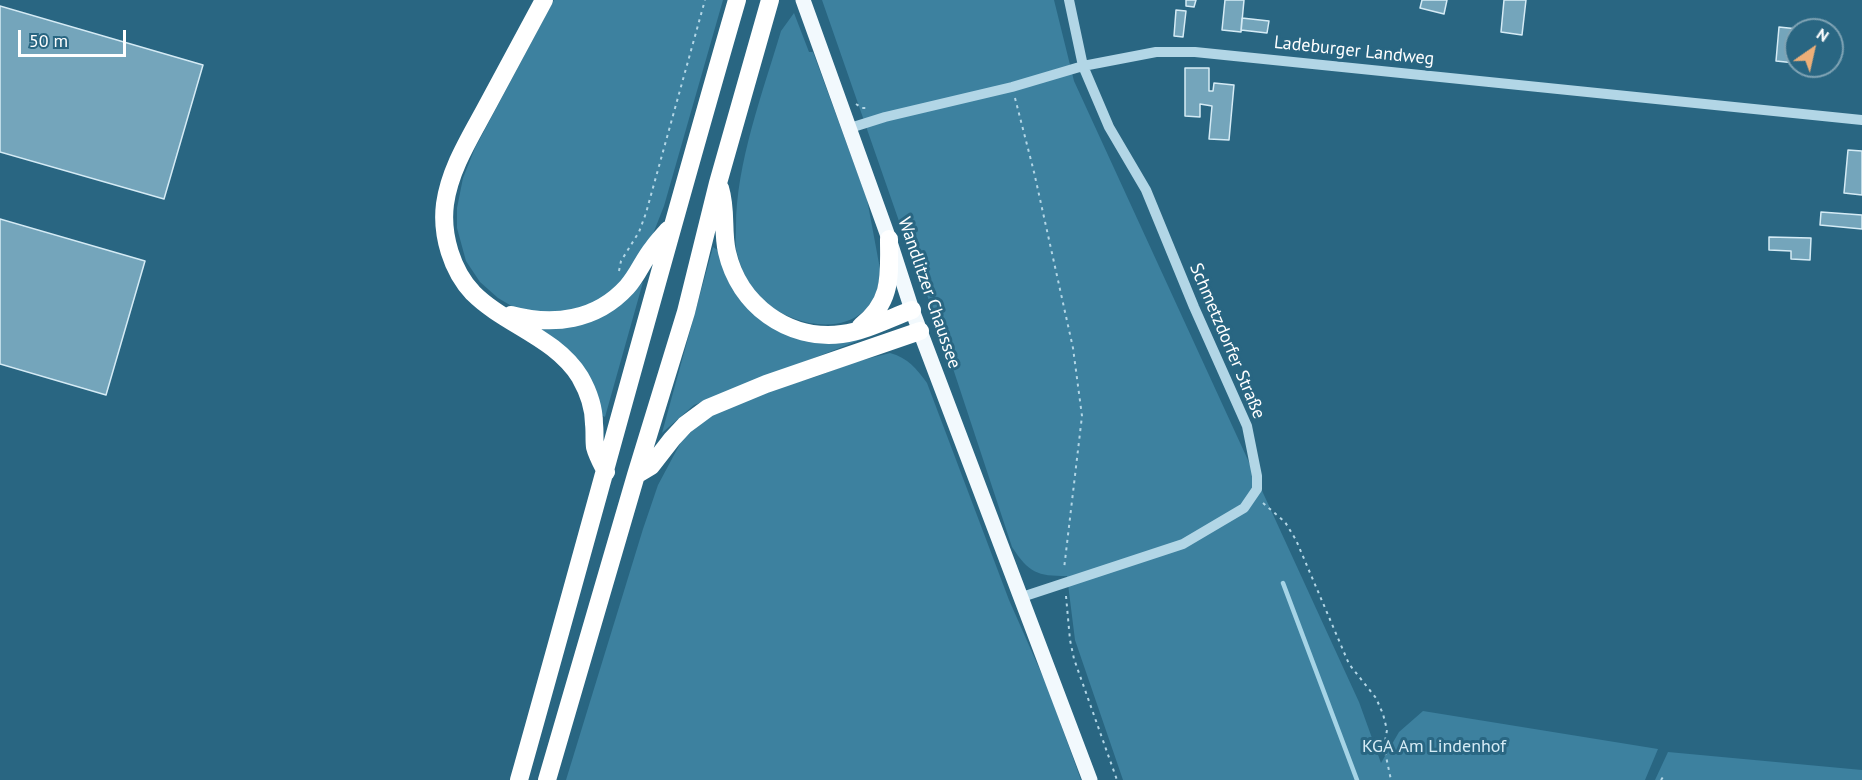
<!DOCTYPE html>
<meta charset="utf-8">
<style>
body{margin:0}
#map{position:relative;width:1862px;height:780px;overflow:hidden;background:#296682;font-family:"PT Sans",sans-serif}
canvas{display:block}
.north{position:absolute;left:1784px;top:18px;width:60px;height:60px;box-sizing:border-box;background:#296682;border:2px solid #7fa3b4;border-radius:50%;rotate:34deg;font-size:16px;font-weight:700;line-height:24px;text-align:center;color:#fff}
.north::after{content:'';display:block;margin:auto;width:21px;height:27px;background:#edaf78;clip-path:polygon(50% 0,100% 100%,50% 72%,0 100%)}
.scale{position:absolute;left:18px;top:30px;width:108px;height:27px;box-sizing:border-box;border:3px solid #fff;border-top:0;padding-left:8px;font-size:18px;line-height:21px;white-space:nowrap;color:#fff;-webkit-text-stroke:4px #296682;paint-order:stroke}
</style>
<div id="map">
<canvas width="1862" height="780"></canvas>
<div class="north">N</div>
<div class="scale">50 m</div>
</div>
<script>
const c = document.querySelector('canvas').getContext('2d');
c.lineJoin = 'round';
function fillPath(path, color) { c.fillStyle = color; c.fill(path, 'evenodd'); }
function stroke(path, color, width, dash) { c.strokeStyle = color; c.lineWidth = width; c.lineCap = dash ? 'butt' : 'round'; c.setLineDash(dash || []); c.stroke(path); }
function drawText(font, color, halo, rows, align = 'center') {
  c.font = font + ' "PT Sans",sans-serif'; c.lineWidth = 6; c.setLineDash([]); c.textBaseline = 'middle'; c.strokeStyle = halo; c.fillStyle = color; for (const [text, x, y, turn = 0] of rows) {
    c.save(); c.translate(x, y); c.rotate((+turn || 0) * Math.PI / 180); c.textAlign = isNaN(turn) ? turn : align; if (halo) c.strokeText(text, 0, 0); c.fillText(text, 0, 0); c.restore();
  }
}
const green = new Path2D(`
 M 554,0 L 723,0 L 664,206 L 651,239 L 622,283 L 593,304 L 554,314 L 515,308 L 498,298 L 480,282 L 466,261 L 457,228 L 457,208 L 463,178 L 475,148 Z
 M 822,0 L 1054,0 L 1074,81 L 1359,702 L 1381,763 L 1399,732 L 1423,711 L 1658,749 L 1645,780 L 1123,780 L 1075,640 L 1067,576 C 1037,576 1029,573 1012,547 L 938,323 L 908,247 Z
 M 794,13 L 809,52 L 813,52 L 867,199 L 880,269 C 879,337 805,336 764,301 C 750,289 740,268 736,249 C 735,242 736,234 736,227 C 736,163 763,92 781,31 Z
 M 713,247 L 719,251 L 730,284 L 742,303 L 767,325 L 822,342 L 865,338 L 694,405 L 662,433 Z
 M 643,282 L 605,417 L 599,414 L 538,329 L 631,294 Z
 M 890,353 C 908,358 916,368 927,383 L 1009,600 L 1047,686 L 1081,780 L 566,780 L 643,529 L 658,485 L 682,440 L 710,415 L 761,393 L 815,377 L 855,362 Z
 M 1668,752 L 1862,770 L 1862,780 L 1655,780 Z`);
const stream = new Path2D(`
 M 1283,583 L 1357,780`);
const building = new Path2D(`
 M 1186,0 L 1196,0 L 1194,7 L 1186,6 Z
 M 1225,0 L 1244,0 L 1241,32 L 1222,30 Z
 M 1422,0 L 1447,0 L 1444,14 L 1420,8 Z
 M 1504,0 L 1526,0 L 1522,35 L 1501,32 Z
 M 0,6 L 203,65 L 164,199 L 0,152 Z
 M 1176,10 L 1186,11 L 1183,37 L 1174,36 Z
 M 1242,18 L 1269,21 L 1267,33 L 1241,30 Z
 M 1779,27 L 1798,29 L 1796,30 L 1795,63 L 1776,61 Z
 M 1185,68 L 1209,68 L 1209,91 L 1213,91 L 1214,83 L 1234,85 L 1229,140 L 1209,139 L 1212,106 L 1200,104 L 1200,117 L 1185,116 Z
 M 1848,150 L 1862,151 L 1862,195 L 1844,193 Z
 M 1821,212 L 1862,215 L 1862,229 L 1820,225 Z
 M 0,219 L 145,261 L 106,395 L 0,364 Z
 M 1769,237 L 1811,238 L 1810,260 L 1791,259 L 1791,251 L 1769,250 Z`);
const path = new Path2D(`
 M 1015,98 L 1034,172 L 1073,348 L 1082,416 L 1064,569
 M 856,104 L 862,108 L 867,108
 M 619,271 L 621,261 L 639,232 L 646,213 L 705,0
 M 1263,503 L 1285,522 L 1296,540 L 1349,664 L 1376,698 L 1383,714 L 1387,730 L 1384,747 L 1391,780
 M 1066,596 L 1070,640 L 1074,659 L 1117,780
 M 1661,780 L 1665,774`);
const minor = new Path2D(`
 M 850,128 L 885,117 L 1012,87 L 1083,66 L 1156,52 L 1195,52 L 1862,120
 M 1022,597 L 1183,544 L 1244,508 L 1257,489 L 1257,476 L 1247,426 L 1194,307 L 1146,190 L 1109,127 L 1083,66 L 1069,0`);
const major = new Path2D(`
 M 803,0 L 889,239 L 912,310 L 1090,780`);
const highway = new Path2D(`
 M 544,0 C 525,35 506,70 488,104 C 471,136 450,168 445,204 C 441,235 452,271 473,293 C 505,325 555,337 580,377 C 588,391 594,407 594,424 C 595,431 594,440 595,447 C 597,455 602,464 606,472
 M 720,188 C 727,211 722,230 727,252 C 739,305 788,341 842,334 C 866,331 890,318 912,310
 M 511,315 C 553,326 596,321 627,287 C 638,275 643,260 653,248 C 657,242 663,236 668,230
 M 861,326 C 893,301 889,275 889,239
 M 636,475 L 651,466 L 672,439 L 685,425 L 708,408 L 766,384 L 920,331
 M 519,780 C 592,520 662,259 737,0
 M 547,780 L 636,475 L 686,312 L 718,183 L 770,0`);
const streetNames = [
 ["Ladeburger Landweg",1354,51,6],
 ["Wandlitzer Chaussee",929,293,71],
 ["Schmetzdorfer Straße",1227,341,67]
];
const parkNames = [
 ["KGA Am Lindenhof",1434,747]
];
fillPath(green, '#3d819f');
stroke(stream, '#a6d4e6', 4.5);
fillPath(building, '#74a5bb');
stroke(building, '#d5ebf5', 1.5);
stroke(path, '#b2d6e6', 2, [3, 4.5]);
stroke(minor, '#b2d6e6', 10);
stroke(major, '#f2f9fd', 15);
stroke(highway, '#fff', 18);
drawText('18px', '#fff', '#296682', streetNames);
drawText('18px', '#d5ebf5', '#296682', parkNames);
</script>
